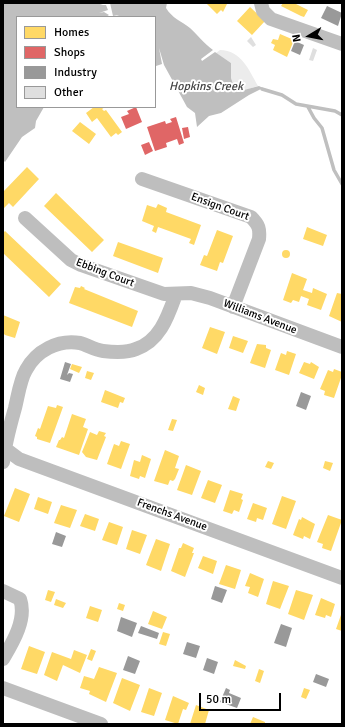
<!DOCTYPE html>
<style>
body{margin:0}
#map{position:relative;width:345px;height:727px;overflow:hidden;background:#fff;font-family:Signika,sans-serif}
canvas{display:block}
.frame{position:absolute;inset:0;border:4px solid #000;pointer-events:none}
.legend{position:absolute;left:16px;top:16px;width:140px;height:92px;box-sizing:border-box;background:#fff;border:1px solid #999;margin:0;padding:5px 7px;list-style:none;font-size:12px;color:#000}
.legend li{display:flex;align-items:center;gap:8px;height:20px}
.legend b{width:20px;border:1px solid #999}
.north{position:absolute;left:289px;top:16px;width:40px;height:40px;-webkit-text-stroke:3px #fff;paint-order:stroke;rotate:260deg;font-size:11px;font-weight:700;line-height:16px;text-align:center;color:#000}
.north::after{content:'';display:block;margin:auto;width:14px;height:18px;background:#000;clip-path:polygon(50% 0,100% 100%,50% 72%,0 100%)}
.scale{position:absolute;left:199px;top:693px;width:82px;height:18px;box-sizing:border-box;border:2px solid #000;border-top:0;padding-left:5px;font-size:12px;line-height:14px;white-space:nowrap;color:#000;-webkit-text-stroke:3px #fff;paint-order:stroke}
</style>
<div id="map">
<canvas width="345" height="727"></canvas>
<div class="frame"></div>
<ul class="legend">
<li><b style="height:11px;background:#ffd966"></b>Homes</li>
<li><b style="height:11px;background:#e06666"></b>Shops</li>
<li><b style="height:11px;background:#999"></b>Industry</li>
<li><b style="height:11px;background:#dfdfdf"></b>Other</li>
</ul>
<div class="north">N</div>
<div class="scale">50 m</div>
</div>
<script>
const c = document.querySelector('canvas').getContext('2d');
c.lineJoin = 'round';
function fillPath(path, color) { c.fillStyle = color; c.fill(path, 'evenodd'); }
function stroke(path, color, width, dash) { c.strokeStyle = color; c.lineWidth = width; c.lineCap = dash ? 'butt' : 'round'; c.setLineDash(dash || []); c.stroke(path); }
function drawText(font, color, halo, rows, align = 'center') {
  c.font = font + ' Signika,sans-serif'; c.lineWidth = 4; c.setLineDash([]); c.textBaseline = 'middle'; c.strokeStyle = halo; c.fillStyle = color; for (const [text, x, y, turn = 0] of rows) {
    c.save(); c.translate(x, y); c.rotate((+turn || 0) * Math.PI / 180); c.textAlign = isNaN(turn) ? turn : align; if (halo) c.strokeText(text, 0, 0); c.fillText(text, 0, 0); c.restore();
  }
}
const green = new Path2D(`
 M 220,50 C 241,50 249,70 258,86 L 245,90 L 233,84 L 231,78 L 231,63 L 216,53 Z`);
const water = new Path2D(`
 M 3,3 L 106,3 L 100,5 L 106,5 L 108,10 L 99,13 L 104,12 L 109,15 L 106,17 L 17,17 L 17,107 L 44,107 L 36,121 L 35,128 L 22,137 L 5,162 L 3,160 Z
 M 110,3 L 167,3 L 166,8 C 172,18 181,21 190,28 C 198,35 203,43 213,50 L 201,59 L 202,61 L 215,52 L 231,63 L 231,78 L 233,84 L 244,90 L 259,86 L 263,88 L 249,95 L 221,113 L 209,116 L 197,127 L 195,113 L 187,107 L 164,65 L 159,48 L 162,64 L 156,66 L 155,17 L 114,17 L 119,15 L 113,16 Z`);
const homes = new Path2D(`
 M 206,3 L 226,3 L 227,4 L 223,12 L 221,10 L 217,14 Z
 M 283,3 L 294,3 L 308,10 L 304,17 L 301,16 L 281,6 Z
 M 250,7 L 265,21 L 252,35 L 237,21 Z
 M 280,34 L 294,40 L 287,57 L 273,50 L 275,45 L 271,43 L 273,39 L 278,40 Z
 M 94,107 L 105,107 L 102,109 L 104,111 L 106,110 L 122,132 L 118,135 L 116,133 L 111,137 L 97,118 L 92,122 L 86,113 Z
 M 80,122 L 96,134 L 89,144 L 72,131 Z
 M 27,167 L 39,179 L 13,207 L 9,203 L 3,209 L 3,192 Z
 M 56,193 L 104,240 L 92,252 L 44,206 Z
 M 158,204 L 167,208 L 166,212 L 201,225 L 194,245 L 189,243 L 191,239 L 158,227 L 156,233 L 152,231 L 154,226 L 142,221 L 147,205 L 156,208 Z
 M 307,227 L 327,235 L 323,246 L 303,239 Z
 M 217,230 L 233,236 L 223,263 L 220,262 L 217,271 L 200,265 L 204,255 L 207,256 Z
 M 5,231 L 61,284 L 49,297 L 3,253 L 3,233 Z
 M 118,242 L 163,258 L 158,273 L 113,256 Z
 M282 254a4 4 0 1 1 8 0a4 4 0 1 1-8 0Z
 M 292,273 L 307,279 L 303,290 L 312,293 L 313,288 L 327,294 L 321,310 L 307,305 L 309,299 L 301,296 L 299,302 L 293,300 L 291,303 L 283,300 Z
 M 81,286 L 85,288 L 84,289 L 138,311 L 132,327 L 69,303 L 75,287 L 80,288 Z
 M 337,293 L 342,294 L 342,322 L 329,316 Z
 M 3,315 L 20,322 L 15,338 L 5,335 L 3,333 Z
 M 210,327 L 225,332 L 217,354 L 202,348 Z
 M 233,336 L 248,341 L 243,353 L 229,348 Z
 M 257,344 L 266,345 L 266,348 L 271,350 L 265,368 L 250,363 Z
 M 287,351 L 296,354 L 289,375 L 275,370 L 281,353 L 286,355 Z
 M 304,362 L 310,364 L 311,362 L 319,367 L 314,379 L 299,373 Z
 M 72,364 L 82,367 L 79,373 L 70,369 Z
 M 334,369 L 342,372 L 342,375 L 334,398 L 324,395 L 325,391 L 320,389 L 328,370 L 333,372 Z
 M 87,371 L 94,373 L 91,380 L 85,378 Z
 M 199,385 L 205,388 L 203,395 L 196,392 Z
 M 105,390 L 125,398 L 123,403 L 120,402 L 118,408 L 101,402 Z
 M 233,396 L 240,399 L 236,411 L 228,409 Z
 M 57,405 L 63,407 L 50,443 L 37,439 L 37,437 L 35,436 L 38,428 L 40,429 L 48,406 L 56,408 Z
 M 72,414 L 86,419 L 83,427 L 88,429 L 79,455 L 56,447 L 59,440 L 60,440 L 62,437 L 64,438 Z
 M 172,419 L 177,420 L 173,431 L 168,430 Z
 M 99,431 L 106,433 L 104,436 L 106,437 L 97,460 L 86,457 L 82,452 L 90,432 L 97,435 Z
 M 121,441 L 130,444 L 121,469 L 107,464 L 114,444 L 119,446 Z
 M 165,450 L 179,456 L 175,468 L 179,469 L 175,479 L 173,481 L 170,480 L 168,485 L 154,481 Z
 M 142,455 L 151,459 L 145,478 L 140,476 L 139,479 L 130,476 L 134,460 L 140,462 Z
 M 268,461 L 274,463 L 271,469 L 265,467 Z
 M 325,461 L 333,463 L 330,471 L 323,468 Z
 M 186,465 L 201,471 L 192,495 L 177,490 Z
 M 208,480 L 222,485 L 215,503 L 201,498 Z
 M 15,488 L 30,494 L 19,522 L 4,516 Z
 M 230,490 L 243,494 L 241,499 L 243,500 L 239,512 L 234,510 L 232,514 L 223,511 Z
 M 282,496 L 296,501 L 286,529 L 272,524 Z
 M 38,497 L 52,502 L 48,514 L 34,509 Z
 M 253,503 L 267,508 L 263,520 L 257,518 L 256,522 L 247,519 Z
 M 61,505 L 77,510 L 70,528 L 54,523 Z
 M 85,514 L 99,519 L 95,531 L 80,526 Z
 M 328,515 L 342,520 L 331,551 L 322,548 L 323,544 L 317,542 Z
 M 302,517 L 315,524 L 310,539 L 304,536 L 303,539 L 293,535 L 299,519 L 301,520 Z
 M 109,522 L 123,527 L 117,545 L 102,540 Z
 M 132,530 L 147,535 L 140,554 L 126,549 Z
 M 156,539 L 170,544 L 161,571 L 146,565 Z
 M 183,543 L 194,548 L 192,553 L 194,553 L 185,577 L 171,571 L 179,548 L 181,548 Z
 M 203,556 L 217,561 L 213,574 L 198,568 Z
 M 226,565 L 241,570 L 235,589 L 219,584 Z
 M 250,573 L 264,579 L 258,597 L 248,593 L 250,587 L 245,586 Z
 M 273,581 L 289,586 L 280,609 L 266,604 Z
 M 48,590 L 55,592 L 51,602 L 45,600 Z
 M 296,590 L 313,595 L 304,620 L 288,614 Z
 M 321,598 L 335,604 L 331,617 L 326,615 L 325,618 L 315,615 Z
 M 56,599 L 66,603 L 63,608 L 54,605 Z
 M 119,603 L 125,605 L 123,611 L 117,609 Z
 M 90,606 L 102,610 L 98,622 L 86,618 Z
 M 153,611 L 167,617 L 162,629 L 148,624 Z
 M 342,612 L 342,631 L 336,629 Z
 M 163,632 L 170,634 L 166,646 L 159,644 Z
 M 29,646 L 45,652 L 37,674 L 21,669 Z
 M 91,649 L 96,651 L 92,661 L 87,659 Z
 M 74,650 L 87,655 L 80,673 L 63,665 L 57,681 L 44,675 L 52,652 L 71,659 Z
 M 235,660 L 246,666 L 245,669 L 233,666 Z
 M 99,667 L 117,673 L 106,702 L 89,694 L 90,691 L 80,688 L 84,676 L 94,679 Z
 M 259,669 L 264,671 L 260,683 L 255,681 Z
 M 122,678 L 140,685 L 130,711 L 113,703 Z
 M 149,688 L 162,693 L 154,716 L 141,712 Z
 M 304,688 L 310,690 L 306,699 L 301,697 Z
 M 173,696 L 189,703 L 186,710 L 183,709 L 178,724 L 165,720 Z
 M 196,705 L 209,710 L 205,724 L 190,724 Z
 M 253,717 L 265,722 L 265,724 L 250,724 Z`);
const shops = new Path2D(`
 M 136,107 L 142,122 L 126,129 L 121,117 L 129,114 L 127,111 Z
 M 176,117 L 184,143 L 179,145 L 177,139 L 166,143 L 167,147 L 155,151 L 147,127 L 165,121 L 166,124 L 172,122 L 170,119 Z
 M 188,127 L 190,137 L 184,139 L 182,128 Z
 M 149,142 L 153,151 L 145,155 L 141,145 Z`);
const industry = new Path2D(`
 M 327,6 L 342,13 L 338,26 L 321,18 Z
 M 295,41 L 304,45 L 300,55 L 291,51 Z
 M 65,362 L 71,364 L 67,375 L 69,373 L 73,374 L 70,382 L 60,379 Z
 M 301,392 L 311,396 L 306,410 L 296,406 Z
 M 56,532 L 66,536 L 62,547 L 52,544 Z
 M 215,586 L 227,590 L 222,603 L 211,599 Z
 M 121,617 L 137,623 L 132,637 L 117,631 Z
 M 281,624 L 292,628 L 286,647 L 274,643 Z
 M 141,626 L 159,633 L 157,639 L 138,633 Z
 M 187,642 L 200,646 L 196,658 L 183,654 Z
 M 128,656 L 140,661 L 135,674 L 123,670 Z
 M 207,658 L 218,662 L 214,674 L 203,670 Z
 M 316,674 L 329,679 L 326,687 L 313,682 Z
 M 226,688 L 230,690 L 229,693 L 241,698 L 237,708 L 220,702 Z`);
const stream = new Path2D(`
 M 262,89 L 282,95 L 296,104 L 335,111 L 342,115
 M 308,107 L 314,118 L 322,128 L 334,170 L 342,184`);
const building = new Path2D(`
 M 251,37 L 256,45 L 253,47 L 247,41 Z
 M 313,48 L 317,50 L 313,61 L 309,60 Z`);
const minor = new Path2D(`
 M 261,3 L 263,11 L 271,19 L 342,44
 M 142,179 L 251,217 C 259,225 260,229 259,239 L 233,307
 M 25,218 L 71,260 L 81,265 L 164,294 L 191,293 L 210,298 L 342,347
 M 3,447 L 19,459 L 342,578
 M 3,462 C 5,443 10,426 15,408 C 18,396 20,380 26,370 C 36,351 58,339 80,343 C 87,345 95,350 103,351 C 112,352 127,353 136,349 C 160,341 168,316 176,294
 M 3,591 L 20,599 C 27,619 13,642 3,659
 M 3,688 L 101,724`);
const streetNames = [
 ["Ensign Court",220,207,20],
 ["Ebbing Court",105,273,21],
 ["Williams Avenue",260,317,21],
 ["Frenchs Avenue",172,515,20]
];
const waterNames = [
 ["Hopkins Creek",206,87]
];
fillPath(green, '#ececec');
fillPath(water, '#bfbfbf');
fillPath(homes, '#ffd966');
fillPath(shops, '#e06666');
fillPath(industry, '#999');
stroke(stream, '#bfbfbf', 3.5);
fillPath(building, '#dfdfdf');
stroke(minor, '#bebebe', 14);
drawText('11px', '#000', '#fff', streetNames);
drawText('italic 12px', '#444', '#fff', waterNames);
</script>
